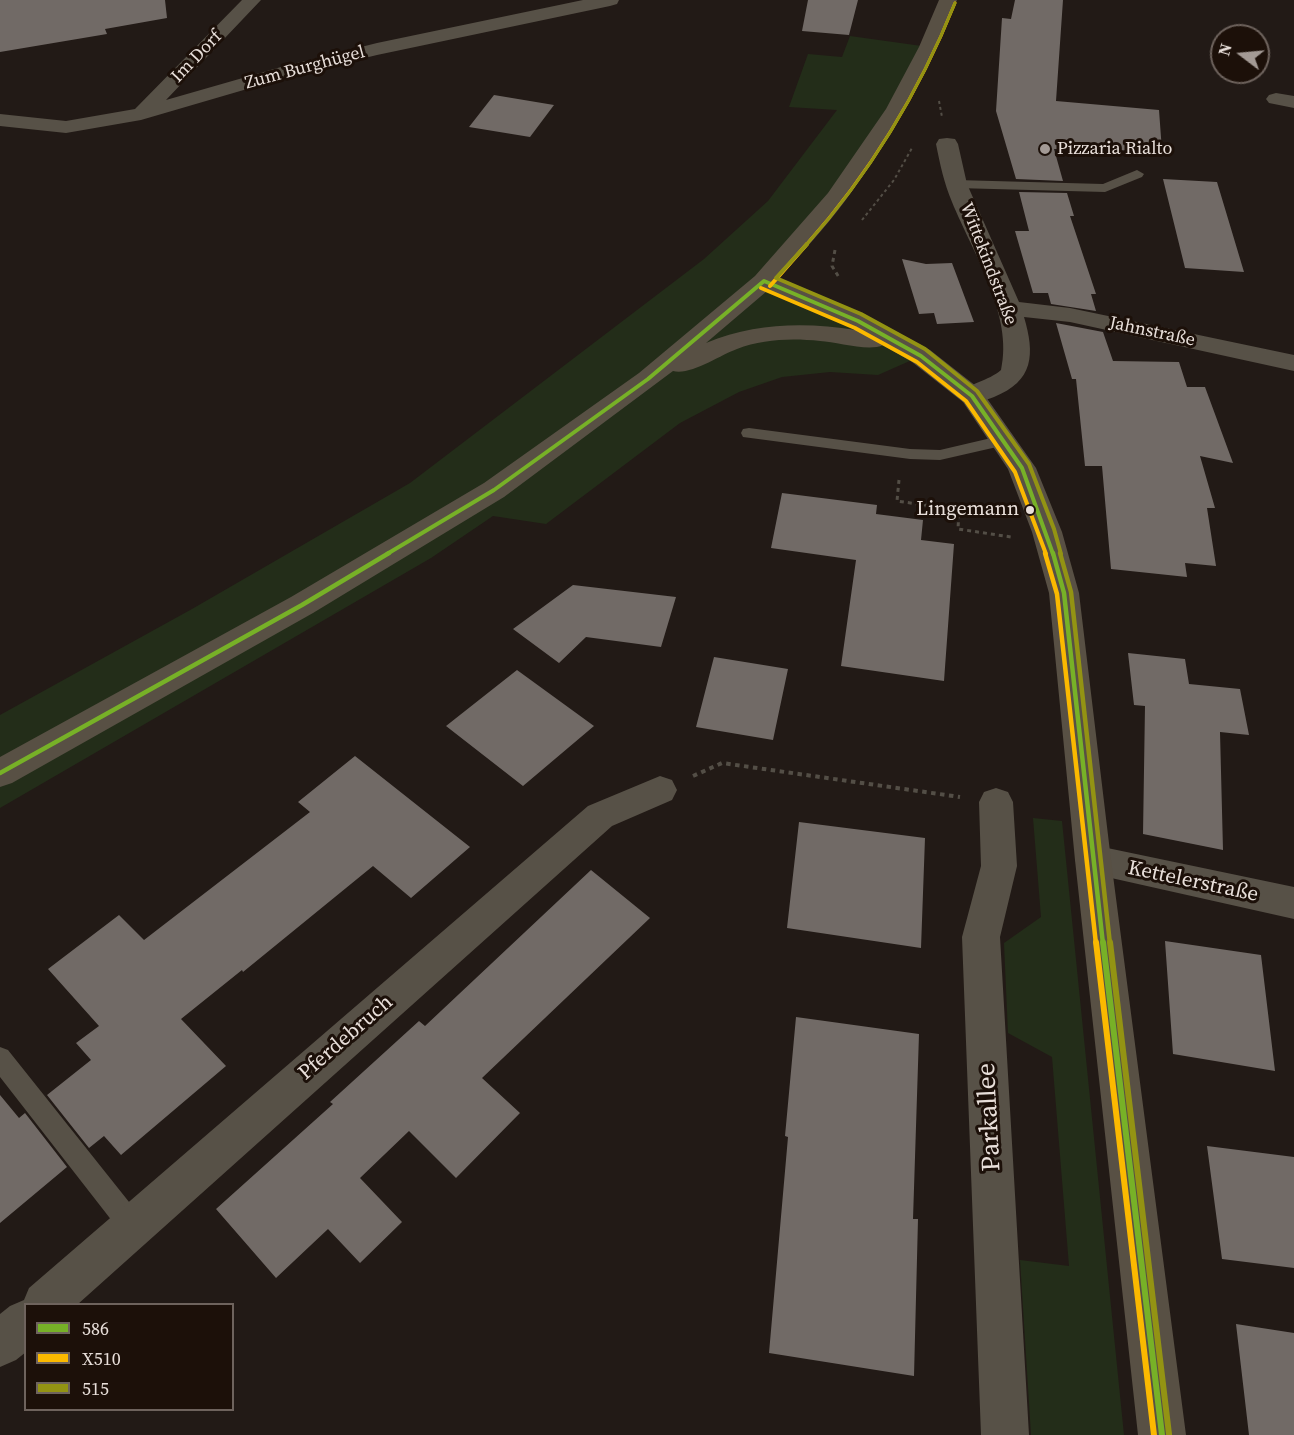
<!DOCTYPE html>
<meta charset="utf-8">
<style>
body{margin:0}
#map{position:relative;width:1294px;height:1435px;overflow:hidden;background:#221a16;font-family:"Source Serif 4",serif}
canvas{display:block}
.legend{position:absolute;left:24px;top:1303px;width:210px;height:108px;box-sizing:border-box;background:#1c1009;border:2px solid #6e635d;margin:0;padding:8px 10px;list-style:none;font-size:18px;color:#e8dfda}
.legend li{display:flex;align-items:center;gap:12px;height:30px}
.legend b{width:30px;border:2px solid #6e635d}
.north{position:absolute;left:1210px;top:24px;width:60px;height:60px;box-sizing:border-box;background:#1c1009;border:2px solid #6e635d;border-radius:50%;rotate:286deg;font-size:16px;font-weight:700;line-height:24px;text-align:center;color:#e8dfda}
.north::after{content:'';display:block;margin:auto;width:21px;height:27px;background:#a39a95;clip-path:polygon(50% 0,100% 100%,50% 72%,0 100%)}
</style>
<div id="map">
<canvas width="1294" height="1435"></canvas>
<ul class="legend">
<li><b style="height:8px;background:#77b127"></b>586</li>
<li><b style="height:8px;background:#fbb900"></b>X510</li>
<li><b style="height:8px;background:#939313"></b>515</li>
</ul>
<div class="north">N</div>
</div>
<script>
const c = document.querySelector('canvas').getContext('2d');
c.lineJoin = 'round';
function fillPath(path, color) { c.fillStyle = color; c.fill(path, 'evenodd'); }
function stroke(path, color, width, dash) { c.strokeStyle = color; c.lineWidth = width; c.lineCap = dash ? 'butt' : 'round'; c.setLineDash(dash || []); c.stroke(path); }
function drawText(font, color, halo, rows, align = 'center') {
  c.font = font + ' "Source Serif 4",serif'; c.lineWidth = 6; c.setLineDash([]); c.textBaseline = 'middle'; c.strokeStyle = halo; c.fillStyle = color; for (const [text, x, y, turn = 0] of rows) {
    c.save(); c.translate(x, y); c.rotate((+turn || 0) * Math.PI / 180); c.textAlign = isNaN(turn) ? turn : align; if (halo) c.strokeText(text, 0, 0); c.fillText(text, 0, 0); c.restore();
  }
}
const green = new Path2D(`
 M 850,36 L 929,47 L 896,109 L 764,280 L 921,356 L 878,375 L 830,372 L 782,377 L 739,392 L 680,423 L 546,524 L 493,516 L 431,558 L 0,808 L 0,715 L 192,609 L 410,483 L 704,259 L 768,201 L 837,110 L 789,107 L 808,54 L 842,57 Z
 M 1033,818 L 1062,821 L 1124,1435 L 1031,1435 L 1020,1260 L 1069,1266 L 1052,1057 L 1008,1033 L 1004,943 L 1041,917 Z`);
const building = new Path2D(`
 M 0,0 L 165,0 L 167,18 L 105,29 L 107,34 L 0,52 Z
 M 808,0 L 858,0 L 849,35 L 802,31 Z
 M 1015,0 L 1063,0 L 1056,101 L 1159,110 L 1162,151 L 1054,149 L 1063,181 L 1016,179 L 996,111 L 1002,18 L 1011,19 Z
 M 494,95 L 554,105 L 530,137 L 469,127 Z
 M 1163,179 L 1217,182 L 1244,272 L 1185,268 Z
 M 1019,192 L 1067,193 L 1074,216 L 1070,216 L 1096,294 L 1091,294 L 1096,311 L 1051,304 L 1048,293 L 1033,293 L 1015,231 L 1029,231 Z
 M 902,259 L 926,264 L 952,263 L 974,322 L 937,324 L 934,313 L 919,314 Z
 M 1056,323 L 1103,332 L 1113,361 L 1179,362 L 1187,387 L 1205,387 L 1233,463 L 1200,456 L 1215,508 L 1207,508 L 1216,566 L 1185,563 L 1187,577 L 1111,569 L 1102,466 L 1085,466 L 1076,379 L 1072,379 Z
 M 782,493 L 877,505 L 876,514 L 923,520 L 921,540 L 954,544 L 944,681 L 841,666 L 856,560 L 771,548 Z
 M 573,585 L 676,597 L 661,647 L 586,637 L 559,663 L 513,629 Z
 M 1128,653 L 1185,659 L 1189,684 L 1240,689 L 1249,735 L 1220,732 L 1223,850 L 1143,834 L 1145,706 L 1134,705 Z
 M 714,657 L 788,669 L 773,740 L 696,727 Z
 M 517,670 L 594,726 L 523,786 L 446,726 Z
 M 355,756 L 470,847 L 411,898 L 373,866 L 243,972 L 242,970 L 181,1019 L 226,1066 L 121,1155 L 104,1136 L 89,1148 L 47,1095 L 91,1060 L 76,1043 L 99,1026 L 48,969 L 119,915 L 144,940 L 310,812 L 298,802 Z
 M 799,822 L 925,838 L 921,948 L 787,928 Z
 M 591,870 L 650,918 L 482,1078 L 520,1113 L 456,1178 L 409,1131 L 360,1178 L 402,1222 L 360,1263 L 328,1229 L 276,1278 L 216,1209 L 333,1104 L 330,1102 L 419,1021 L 425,1026 Z
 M 1165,941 L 1261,955 L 1275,1071 L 1173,1054 Z
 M 796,1017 L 919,1034 L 913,1219 L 918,1219 L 914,1376 L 769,1353 L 788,1137 L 785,1136 Z
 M 0,1095 L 19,1118 L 25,1113 L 67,1167 L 0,1223 Z
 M 1207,1146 L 1294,1157 L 1294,1268 L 1222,1259 Z
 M 1236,1324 L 1294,1333 L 1294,1435 L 1249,1435 Z`);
const pathFar2 = new Path2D(`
 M 939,101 L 942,117
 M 862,220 L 894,180 L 912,148`);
const pathFar1 = new Path2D(`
 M 835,250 L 832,266 L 840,279
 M 899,480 L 897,501 L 959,510 L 958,529 L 1011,537`);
const path = new Path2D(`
 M 693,776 L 722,763 L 960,797`);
const lane = new Path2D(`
 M 1137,170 L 1144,174 L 1142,177 L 1105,192 L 956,188 L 949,184 L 956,180 L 1103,184 Z
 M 749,428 L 910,449 L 940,450 L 1004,435 L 1010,436 L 1012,440 L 1010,444 L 940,460 L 910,459 L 743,437 L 741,433 L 743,429 Z
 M 0,1047 L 8,1050 L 141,1217 L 145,1226 L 141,1235 L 132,1239 L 123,1235 L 0,1077 Z`);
const street = new Path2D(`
 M 242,0 L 261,0 L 166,100 L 281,67 L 377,43 L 583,0 L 619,0 L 617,4 L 610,6 L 377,55 L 295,75 L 141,120 L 66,133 L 0,126 L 0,114 L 66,121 L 135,109 Z
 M 1276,93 L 1294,96 L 1294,108 L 1269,103 L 1266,99 L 1269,95 Z
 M 947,138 L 955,139 L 958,144 L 967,184 L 1019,302 L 1070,308 L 1294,355 L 1294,371 L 1070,322 L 1024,317 C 1035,354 1034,381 994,397 C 982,401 975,405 963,402 L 959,396 C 967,383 989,381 1001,370 C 1014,316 972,251 952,202 C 944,183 940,164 936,144 L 939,139 Z
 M 660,776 L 672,780 L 677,790 L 672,800 L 612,826 L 78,1304 L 26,1304 L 26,1352 L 16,1360 L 0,1367 L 0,1314 L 10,1306 L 24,1300 L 29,1288 L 588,806 Z
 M 996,788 L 1008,792 L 1013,802 L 1017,866 L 1000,937 L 1029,1435 L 981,1435 L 962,937 L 981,866 L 979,802 L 984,792 Z
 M 1093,845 L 1294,887 L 1294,919 L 1080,871 L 1075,860 L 1080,849 Z`);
const secondary = new Path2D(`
 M 939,0 L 957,0 C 929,72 891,139 845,201 C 825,228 801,253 779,279 L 867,316 L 930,350 L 981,390 L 1036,468 L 1062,532 L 1079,593 L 1111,860 L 1186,1435 L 1138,1435 L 1075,860 L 1049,593 L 1032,532 L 1008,469 L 963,402 L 912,362 L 883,345 C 869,352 837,342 820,341 C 792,338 763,339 737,349 C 720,355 690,376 673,371 L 504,497 L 313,613 L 12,783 L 0,787 L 0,757 L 291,597 L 484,483 L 639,373 L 755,276 L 828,193 L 886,109 L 919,47 ZM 767,291 L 849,326 L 856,330 C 804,322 755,323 706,343 Z`);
const bus1Far2 = new Path2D(`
 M 387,554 L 494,490 L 648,379 L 764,281 L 858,321 L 921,356 L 972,396 L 1022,468 L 1053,554`);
const bus1Far1 = new Path2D(`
 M 1053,553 L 1064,593 L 1103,944
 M 0,773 L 302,605 L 389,553`);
const bus1 = new Path2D(`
 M 1103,942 L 1162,1435`);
const bus2Far3 = new Path2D(`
 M 806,245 C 870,173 919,93 955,3`);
const bus2Far2 = new Path2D(`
 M 770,286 L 807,244
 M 761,288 L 855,328 L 917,362 L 966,401 L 1015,472 L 1046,554`);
const bus2Far1 = new Path2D(`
 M 1045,553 L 1057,594 L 1096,944`);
const bus2 = new Path2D(`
 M 1096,942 L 1154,1435`);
const bus3Far3 = new Path2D(`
 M 806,245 C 870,174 919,92 955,3`);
const bus3Far2 = new Path2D(`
 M 807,244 L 776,278 L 861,314 L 925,349 L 977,391 L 1029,464 L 1054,529 L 1061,554`);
const bus3Far1 = new Path2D(`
 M 1060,553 L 1071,592 L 1110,944`);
const bus3 = new Path2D(`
 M 1110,942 L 1169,1434`);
const markers = [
 [1045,149,6,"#a39a95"],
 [1030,510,5,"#e8dfda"]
];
const farStreetnames = [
 ["Im Dorf",197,57,-46],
 ["Zum Burghügel",305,68,-15],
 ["Wittekindstraße",988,264,69],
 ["Jahnstraße",1152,332,12]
];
const farPoinames = [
 ["Pizzaria Rialto",1057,149]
];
const busNames = [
 ["Lingemann",1019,510]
];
const streetNames = [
 ["Kettelerstraße",1193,882,12],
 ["Pferdebruch",346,1038,-41]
];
const nearStreetnames = [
 ["Parkallee",990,1117,-93]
];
fillPath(green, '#232d19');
fillPath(building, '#716a66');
stroke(pathFar2, '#534e46', 2, [3, 3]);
stroke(pathFar1, '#534e46', 3, [4, 4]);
stroke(path, '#534e46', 4, [4.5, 4.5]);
fillPath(lane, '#575147');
fillPath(street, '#575147');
fillPath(secondary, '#585044');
stroke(bus1Far2, '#77b127', 4);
stroke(bus1Far1, '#77b127', 4.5);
stroke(bus1, '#77b127', 6);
stroke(bus2Far3, '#fbb900', 3);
stroke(bus2Far2, '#fbb900', 4);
stroke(bus2Far1, '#fbb900', 4.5);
stroke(bus2, '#fbb900', 6);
stroke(bus3Far3, '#939313', 3);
stroke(bus3Far2, '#939313', 4);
stroke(bus3Far1, '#939313', 4.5);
stroke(bus3, '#939313', 6);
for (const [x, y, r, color] of markers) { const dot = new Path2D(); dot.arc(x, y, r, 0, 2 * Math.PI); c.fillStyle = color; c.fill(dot); stroke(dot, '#1c1009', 2); }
drawText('18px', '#e8dfda', '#1c1009', farStreetnames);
drawText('18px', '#e8dfda', '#1c1009', farPoinames, 'left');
drawText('20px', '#e8dfda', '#1c1009', busNames, 'right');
drawText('21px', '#e8dfda', '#1c1009', streetNames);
drawText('26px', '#e8dfda', '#1c1009', nearStreetnames);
</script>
